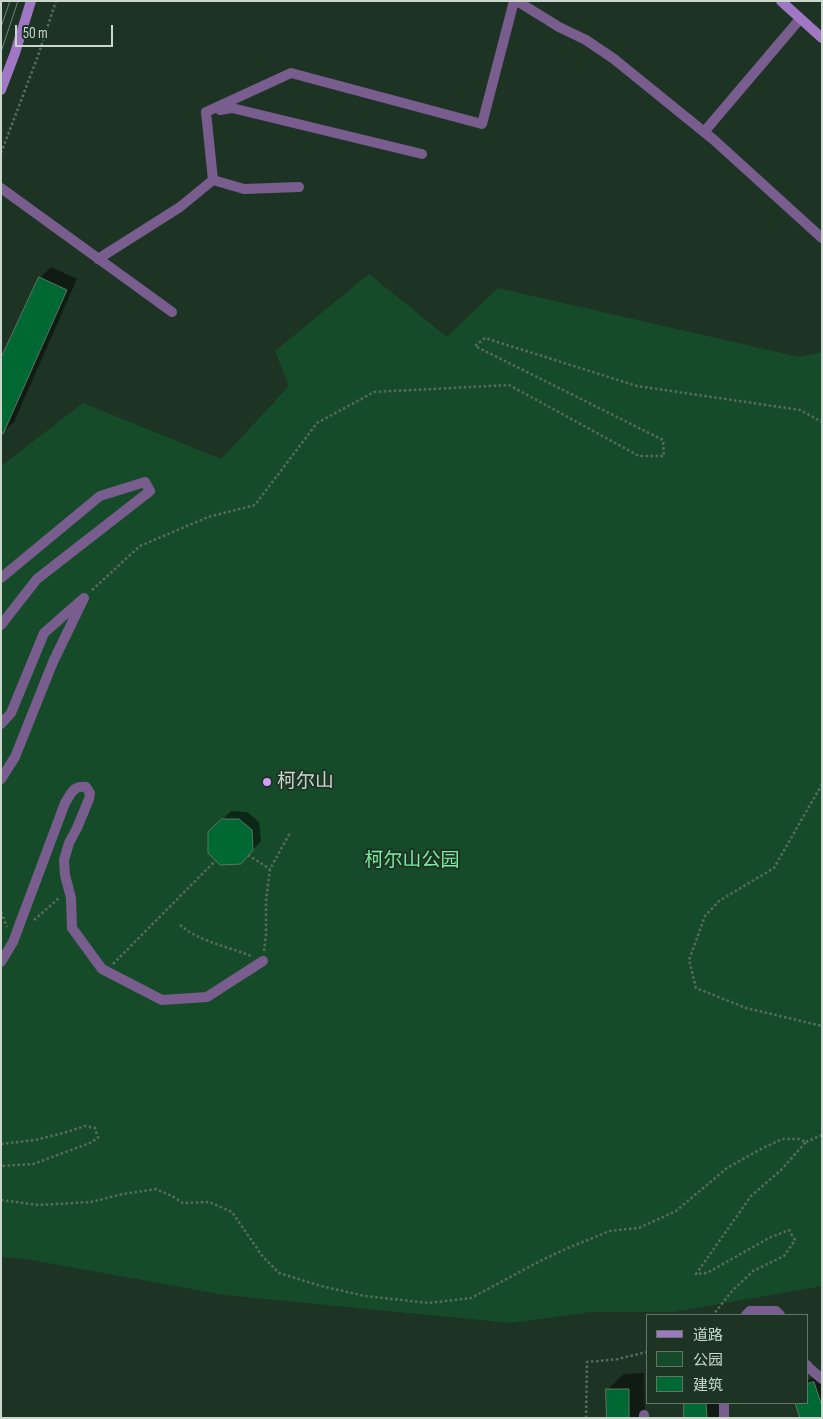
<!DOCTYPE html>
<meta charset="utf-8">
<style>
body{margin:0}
#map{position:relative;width:823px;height:1419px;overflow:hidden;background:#1d3424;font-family:"Sofia Sans Condensed","Noto Sans SC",sans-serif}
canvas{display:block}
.frame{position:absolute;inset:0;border:2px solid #c9d7cc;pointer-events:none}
.legend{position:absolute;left:646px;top:1314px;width:162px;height:90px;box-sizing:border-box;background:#1d3424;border:1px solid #627567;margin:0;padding:6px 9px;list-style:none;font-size:15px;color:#c9d7cc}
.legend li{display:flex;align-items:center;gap:10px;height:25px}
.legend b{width:25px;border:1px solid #627567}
.scale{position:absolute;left:15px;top:25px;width:98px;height:22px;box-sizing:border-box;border:2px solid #c9d7cc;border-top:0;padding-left:6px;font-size:15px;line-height:18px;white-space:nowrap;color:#c9d7cc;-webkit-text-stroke:4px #1d3424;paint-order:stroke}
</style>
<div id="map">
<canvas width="823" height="1419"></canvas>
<div class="frame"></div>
<ul class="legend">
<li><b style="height:6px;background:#a176c4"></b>道路</li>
<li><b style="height:14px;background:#164b2a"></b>公园</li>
<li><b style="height:14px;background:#006832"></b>建筑</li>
</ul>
<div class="scale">50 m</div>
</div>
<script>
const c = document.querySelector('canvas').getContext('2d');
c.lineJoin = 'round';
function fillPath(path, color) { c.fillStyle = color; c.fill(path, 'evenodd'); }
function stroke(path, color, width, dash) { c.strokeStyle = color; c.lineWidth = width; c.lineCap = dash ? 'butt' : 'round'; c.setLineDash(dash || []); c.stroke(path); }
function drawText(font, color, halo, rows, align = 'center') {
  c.font = font + ' "Sofia Sans Condensed","Noto Sans SC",sans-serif'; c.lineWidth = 4; c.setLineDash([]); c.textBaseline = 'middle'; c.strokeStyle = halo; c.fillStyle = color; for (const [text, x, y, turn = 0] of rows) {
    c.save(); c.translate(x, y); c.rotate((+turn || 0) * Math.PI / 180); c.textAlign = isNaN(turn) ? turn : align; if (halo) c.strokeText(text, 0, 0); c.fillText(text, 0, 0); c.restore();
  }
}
const green = new Path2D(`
 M 369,274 L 447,337 L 498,288 L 799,357 L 822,352 L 822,1286 L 674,1312 L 591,1312 L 511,1323 L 225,1295 L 26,1259 L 1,1257 L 1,466 L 83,403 L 221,459 L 289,386 L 275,351 Z`);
const shadow = new Path2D(`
 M 51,267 L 77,279 L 14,422 L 3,432 L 40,278 Z
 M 231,811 L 247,812 L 259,822 L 261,841 L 249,854 L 209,833 Z
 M 644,1373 L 645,1418 L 608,1418 L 608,1389 L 624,1374 Z
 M 822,1375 L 822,1418 L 802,1418 L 797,1403 L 807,1403 L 807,1380 Z
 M 686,1403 L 722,1403 L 722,1418 L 686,1418 Z`);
const building = new Path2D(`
 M 39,277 L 67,290 L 3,434 L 1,433 L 1,358 Z
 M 222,819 L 239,819 L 252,830 L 253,850 L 241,864 L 220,865 L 208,853 L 208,832 Z
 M 814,1382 L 822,1406 L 822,1418 L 800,1418 L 795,1403 L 807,1403 L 807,1384 Z
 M 606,1389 L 629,1389 L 629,1418 L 607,1418 Z
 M 684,1403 L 706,1403 L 707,1418 L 684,1418 Z`);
const path = new Path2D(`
 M 1,153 L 38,56 L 56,1
 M 92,590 L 140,546 L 208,517 L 255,505 L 317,423 L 374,392 L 509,385 L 639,456 L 664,456 L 663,440 L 475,346 L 485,338 L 637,386 L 800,410 L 822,422
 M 822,784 L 774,868 L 719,901 L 705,916 L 689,960 L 696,988 L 746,1008 L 822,1026
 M 248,855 L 270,869
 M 1,912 L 7,927
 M 34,920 L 59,898
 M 180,925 C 200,942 227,946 251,956
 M 264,951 L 266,935 L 266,901 L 270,869 L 290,833
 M 113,964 L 216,860
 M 806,1142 L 822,1135
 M 1,1144 L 35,1140 L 67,1132 L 85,1126 L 95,1128 L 98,1138 L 90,1143 L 33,1164 L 1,1166
 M 1,1200 L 38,1205 L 91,1202 L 123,1194 L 156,1189 L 172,1196 L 183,1203 L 209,1202 L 232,1212 L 263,1257 L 279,1273 L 321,1286 L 365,1296 L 429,1303 L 471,1298 L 542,1260 L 568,1248 L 610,1231 L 639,1228 L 676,1211 L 727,1168 L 759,1150 L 782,1139 L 799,1139 L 806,1142 L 781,1170 L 751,1196 L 696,1274 L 707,1273 L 769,1238 L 789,1230 L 795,1240 L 784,1256 L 753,1271 L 732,1291 L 713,1315
 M 586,1418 L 587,1362 L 618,1359 L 647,1352`);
const street = new Path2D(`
 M 517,1 L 559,27 L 586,40 L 614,59 L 714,140 L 822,238
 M 220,110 L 232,108 L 422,154
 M 704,132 L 800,19
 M 213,180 L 244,189 L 299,187
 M 1,188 L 172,312
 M 98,259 L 180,207 L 213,180 L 206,112 L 291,73 L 482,124 L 514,1
 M 1,578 L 100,496 L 145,482 L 150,491 L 37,579 L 1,625
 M 1,724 L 11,713 L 44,633 L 84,598 L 53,662 L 15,757 L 1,779
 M 1,962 L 13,942 L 65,803 C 71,794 73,785 86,787 L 90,793 L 89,799 L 77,828 L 69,843 L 64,860 L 65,875 L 71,898 L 72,928 L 102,969 L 162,1000 L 207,997 L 263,961
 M 746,1315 L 750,1311 L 776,1311 L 780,1315
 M 807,1365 L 808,1367 L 822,1379
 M 644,1415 L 644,1418
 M 724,1418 L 724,1403`);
const secondary = new Path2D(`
 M 781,1 L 822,38
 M 1,90 L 15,53 L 31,1`);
const tram = new Path2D(`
 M 1,27 L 10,1
 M 1,52 L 18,1`);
const markers = [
 [267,782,5,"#d29dfd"]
];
const poiNames = [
 ["柯尔山",277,782]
];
const parkNames = [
 ["柯尔山公园",412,861]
];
fillPath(green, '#164b2a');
fillPath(shadow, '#0007');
fillPath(building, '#006832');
stroke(building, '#5d7663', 1);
stroke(path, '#586c5e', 2.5, [2.5, 2.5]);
stroke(street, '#785d8e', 10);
stroke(secondary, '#a176c4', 10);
stroke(tram, '#6f8174', 1);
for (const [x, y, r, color] of markers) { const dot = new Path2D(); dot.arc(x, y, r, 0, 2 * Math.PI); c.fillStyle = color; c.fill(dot); stroke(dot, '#1d3424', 2); }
drawText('19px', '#c9d7cc', '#1d3424', poiNames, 'left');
drawText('19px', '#7beb9e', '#1d3424', parkNames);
</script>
